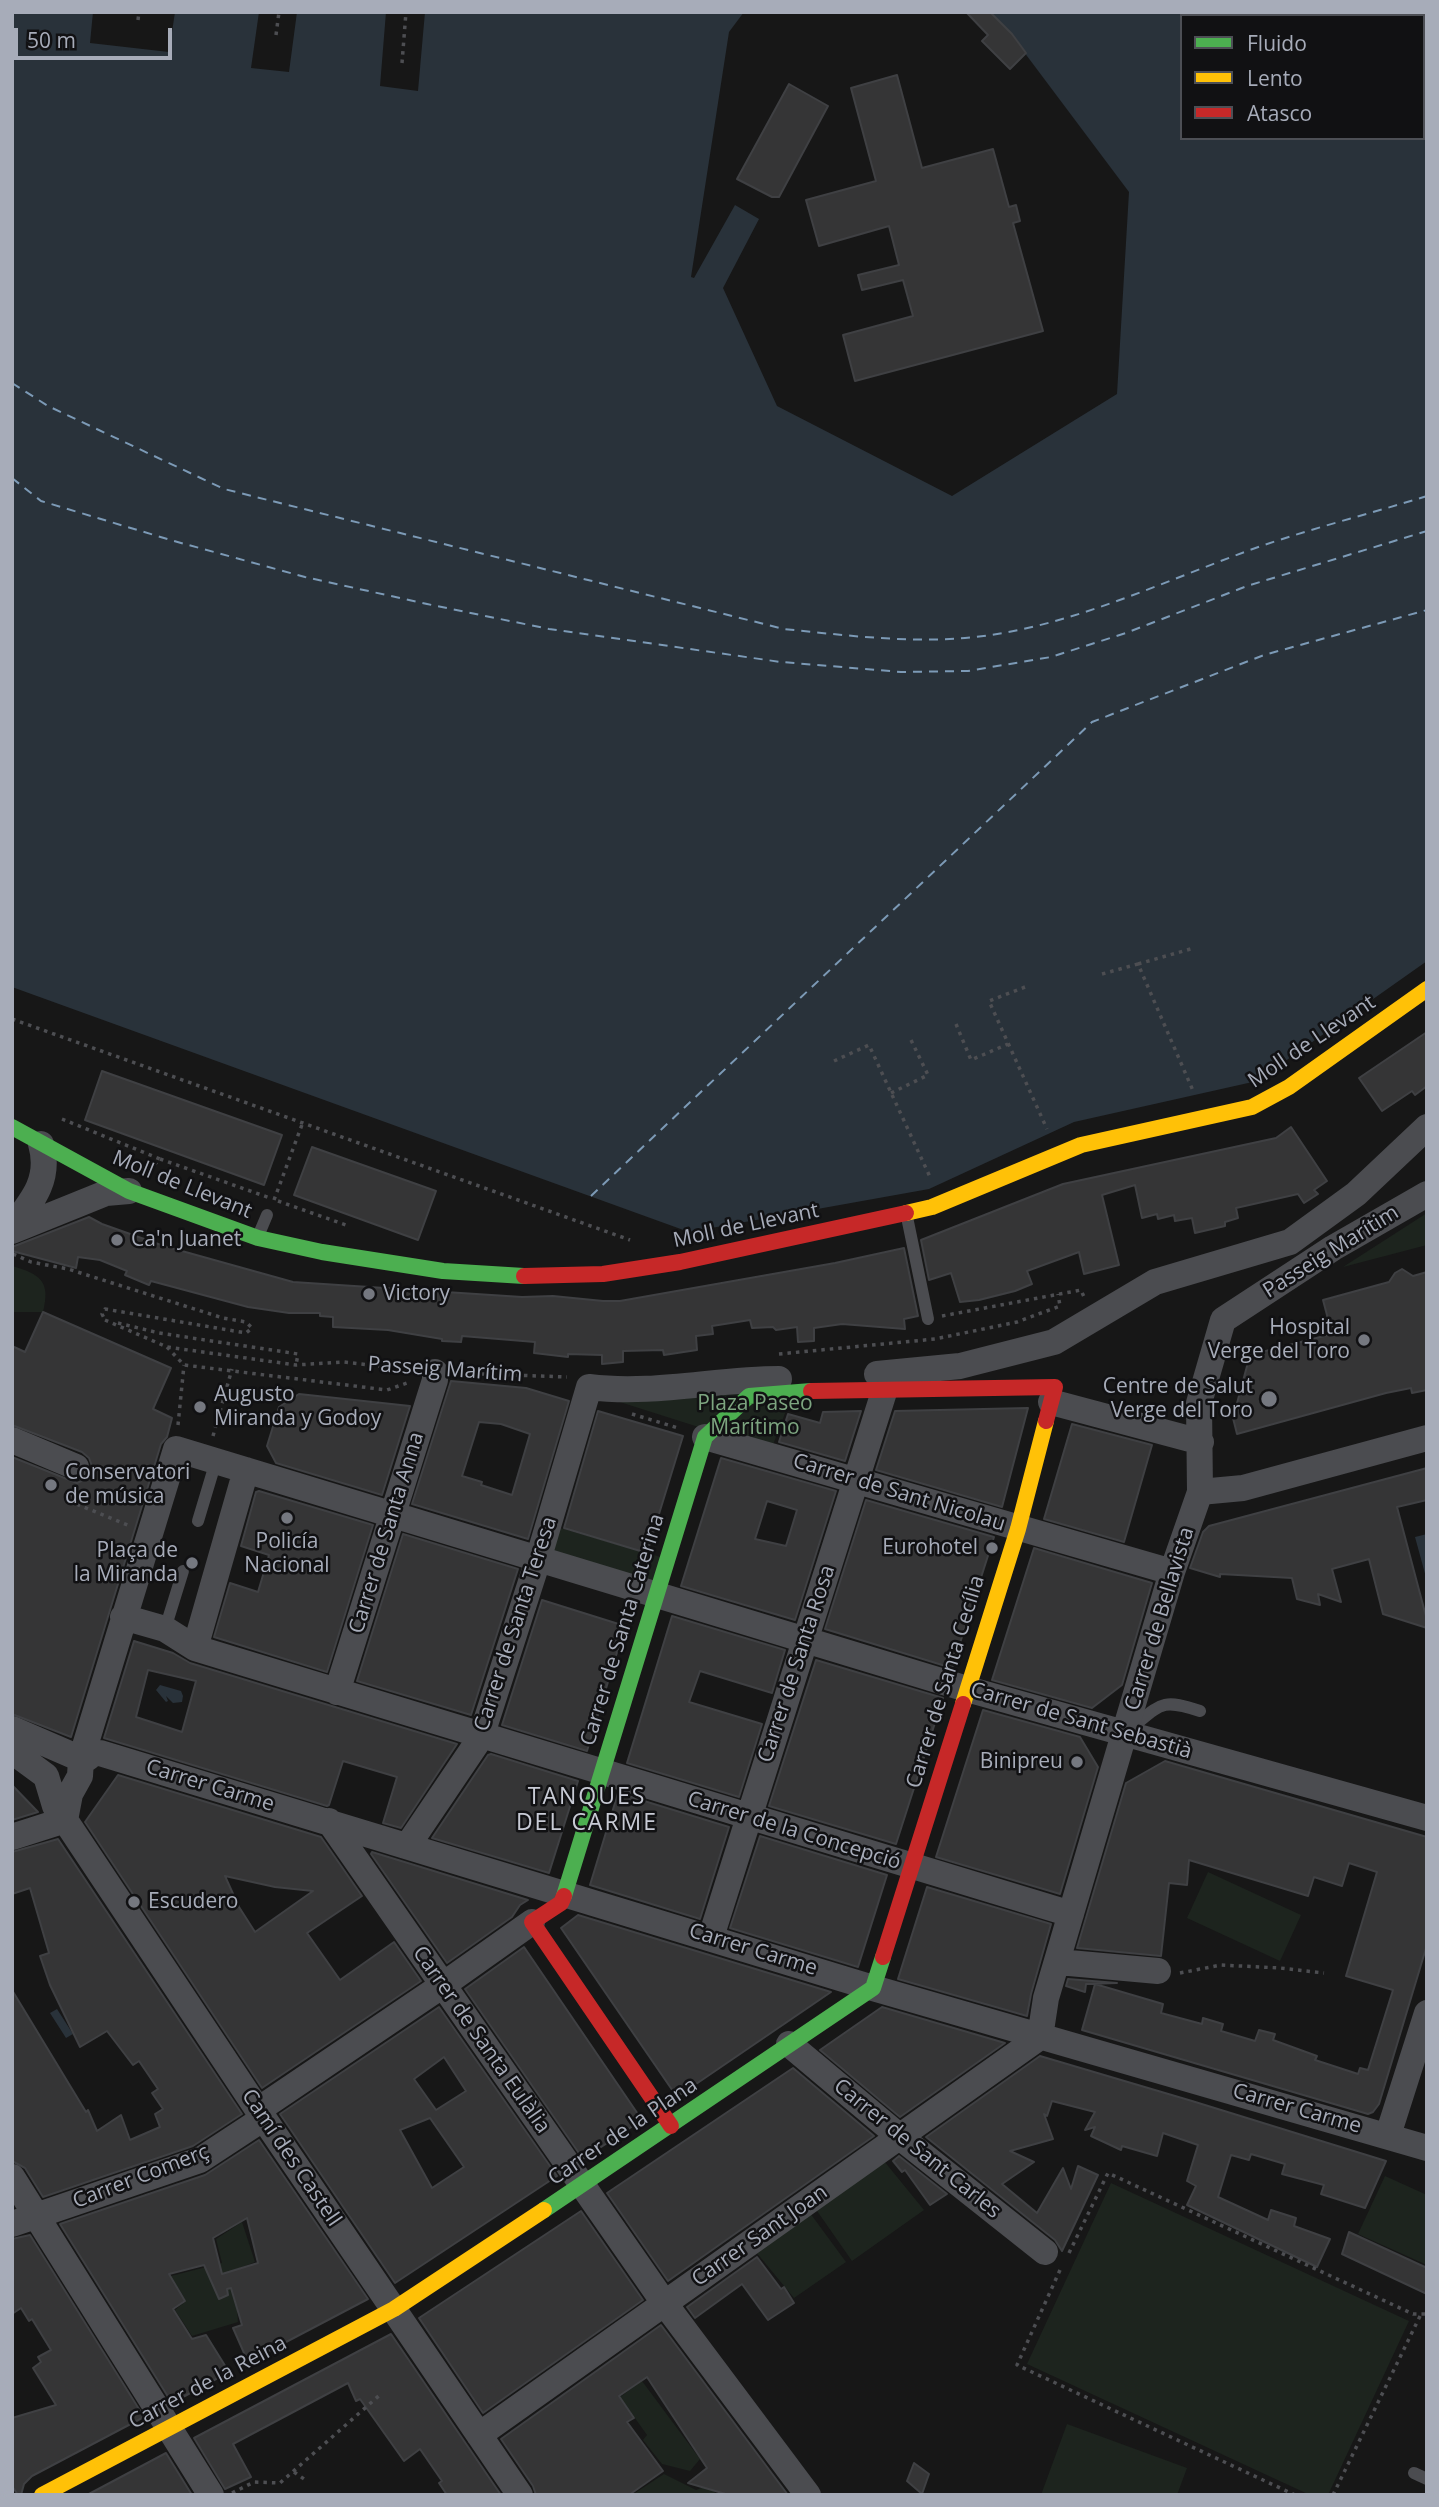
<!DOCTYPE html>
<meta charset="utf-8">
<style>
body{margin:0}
#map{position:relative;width:1439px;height:2507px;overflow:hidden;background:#171717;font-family:"Open Sans",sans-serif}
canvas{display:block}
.frame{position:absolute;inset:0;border:14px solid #a7acb9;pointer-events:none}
.legend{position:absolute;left:1180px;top:14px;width:245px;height:126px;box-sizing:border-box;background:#111113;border:2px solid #4d4f55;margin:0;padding:9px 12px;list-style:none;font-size:21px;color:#a7acb9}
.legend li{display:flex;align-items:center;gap:14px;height:35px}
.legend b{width:35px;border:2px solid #4d4f55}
.scale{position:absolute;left:14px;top:28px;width:158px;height:32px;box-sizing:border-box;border:4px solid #a7acb9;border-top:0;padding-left:9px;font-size:21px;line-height:24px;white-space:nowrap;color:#a7acb9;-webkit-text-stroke:5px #111113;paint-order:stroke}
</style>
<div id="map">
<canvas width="1439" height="2507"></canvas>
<div class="frame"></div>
<ul class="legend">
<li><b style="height:9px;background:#4caf50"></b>Fluido</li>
<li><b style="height:9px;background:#ffc107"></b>Lento</li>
<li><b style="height:9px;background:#c62828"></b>Atasco</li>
</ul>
<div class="scale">50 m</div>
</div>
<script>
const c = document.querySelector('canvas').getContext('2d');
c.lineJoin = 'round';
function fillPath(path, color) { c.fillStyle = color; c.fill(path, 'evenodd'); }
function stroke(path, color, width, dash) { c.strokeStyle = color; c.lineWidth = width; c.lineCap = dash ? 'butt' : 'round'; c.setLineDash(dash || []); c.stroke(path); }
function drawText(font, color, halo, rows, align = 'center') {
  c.font = font + ' "Open Sans",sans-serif'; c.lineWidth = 5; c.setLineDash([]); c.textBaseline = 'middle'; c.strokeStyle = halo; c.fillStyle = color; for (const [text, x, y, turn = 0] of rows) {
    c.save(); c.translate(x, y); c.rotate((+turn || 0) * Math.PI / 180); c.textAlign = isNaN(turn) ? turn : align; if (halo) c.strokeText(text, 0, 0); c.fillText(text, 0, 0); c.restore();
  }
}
const green = new Path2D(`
 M 1427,1213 L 1427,1245 L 1343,1267 Z
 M 12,1266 C 40,1274 51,1281 43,1312 L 12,1312 Z
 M 795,1387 L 771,1450 L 604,1397 Z
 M 557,1527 L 664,1558 L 652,1583 L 539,1555 Z
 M 1208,1872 L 1301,1915 L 1280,1961 L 1187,1918 Z
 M 884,2161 L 924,2210 L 852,2261 L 815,2208 Z
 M 1385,2176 L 1427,2195 L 1427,2265 L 1358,2234 Z
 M 1111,2183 L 1409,2321 L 1328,2495 L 1310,2495 L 1027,2364 Z
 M 810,2213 L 846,2262 L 794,2298 L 756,2252 Z
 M 242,2222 L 255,2262 L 240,2268 L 242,2284 L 236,2297 L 238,2322 L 192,2336 L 175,2310 L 186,2301 L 171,2276 L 222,2263 L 216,2239 Z
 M 642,2381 L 700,2459 L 690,2471 L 662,2464 L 643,2440 L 647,2435 L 620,2397 Z
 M 1067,2424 L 1187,2468 L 1177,2495 L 1041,2495 Z
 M 664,2474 L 696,2490 L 709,2485 L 716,2494 L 632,2495 Z`);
const water = new Path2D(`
 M 12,12 L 93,12 L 90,43 L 169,52 L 175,12 L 259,12 L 251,68 L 289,72 L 297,12 L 386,12 L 380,86 L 418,91 L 425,12 L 744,12 L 729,32 L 691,277 L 694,278 L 735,205 L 759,219 L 723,288 L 777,406 L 952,496 L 1117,394 L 1129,192 L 1006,28 L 990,12 L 1427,12 L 1427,961 L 1257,1081 L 1074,1122 L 929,1189 L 689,1232 L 12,987 ZM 1182,16 L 1423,16 L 1423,138 L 1182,138 Z
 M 1427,1534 L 1427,1581 L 1415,1537 Z
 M 160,1685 L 181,1691 L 183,1696 L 182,1702 L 173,1703 L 166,1696 L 168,1701 L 166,1702 L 156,1690 Z
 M 57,2009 L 73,2034 L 66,2038 L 50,2013 Z`);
const ferry = new Path2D(`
 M 12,383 L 48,406 L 224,489 L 784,629 C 843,635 905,643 965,638 C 1059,630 1146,589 1234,556 C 1296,532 1363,516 1427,496
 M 12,478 L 41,501 L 174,541 L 305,577 L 427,604 L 549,629 L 781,662 L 901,672 L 968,671 L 1051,657 L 1126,633 L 1247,586 L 1427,531
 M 591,1196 L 1092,722 L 1264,655 L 1427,610`);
const building = new Path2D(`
 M 966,12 L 990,12 L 1012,34 L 1026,53 L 1010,69 L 982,41 L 988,35 Z
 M 897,75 L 922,168 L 993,149 L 1009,207 L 1016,205 L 1020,221 L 1013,223 L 1043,331 L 855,381 L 843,335 L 913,316 L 903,280 L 862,290 L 858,275 L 899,265 L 889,226 L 819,246 L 806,200 L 876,181 L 851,88 Z
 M 789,84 L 828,106 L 779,197 L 772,197 L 737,179 Z
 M 1427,1032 L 1427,1086 L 1415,1095 L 1412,1091 L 1382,1111 L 1359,1078 Z
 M 102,1071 L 282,1135 L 264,1185 L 85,1120 Z
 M 1291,1127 L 1327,1181 L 1314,1190 L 1318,1194 L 1304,1203 L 1298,1194 L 1236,1208 L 1238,1218 L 1225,1222 L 1225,1226 L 1195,1233 L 1192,1218 L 1175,1221 L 1174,1215 L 1158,1219 L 1157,1214 L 1142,1218 L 1135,1185 L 1102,1195 L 1119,1265 L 1084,1274 L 1079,1252 L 1027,1271 L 1032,1284 L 1015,1291 L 979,1300 L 960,1302 L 951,1273 L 929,1280 L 921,1240 L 1063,1184 L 1276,1138 Z
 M 312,1147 L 436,1191 L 418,1240 L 294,1195 Z
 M 89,1217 L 102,1224 L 164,1246 L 293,1282 L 522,1297 L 553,1296 L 603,1301 L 620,1301 L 835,1263 L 904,1248 L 918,1316 L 904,1319 L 905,1329 L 842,1324 L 814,1328 L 814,1341 L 798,1342 L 797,1327 L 776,1330 L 773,1327 L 752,1328 L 750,1320 L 712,1326 L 713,1334 L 696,1336 L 697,1350 L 664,1355 L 663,1350 L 623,1351 L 623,1362 L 602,1364 L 602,1355 L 568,1354 L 568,1357 L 534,1353 L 535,1342 L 462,1336 L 461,1342 L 442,1341 L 442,1339 L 388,1330 L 333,1327 L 333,1317 L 320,1316 L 320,1313 L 289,1313 L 248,1307 L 151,1281 L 149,1285 L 125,1275 L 127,1271 L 100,1260 L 78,1257 L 76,1268 L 12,1251 L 12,1247 Z
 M 1402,1269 L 1413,1276 L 1427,1272 L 1427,1390 L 1412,1393 L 1411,1388 L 1386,1393 L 1237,1434 L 1233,1418 L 1250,1355 L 1332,1334 L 1323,1300 L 1389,1282 L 1395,1273 Z
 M 43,1312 L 171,1368 L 153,1409 L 172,1418 L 167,1437 L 161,1444 L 71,1737 L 12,1714 L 12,1457 L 77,1483 L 86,1479 L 92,1466 L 89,1458 L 82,1452 L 12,1425 L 12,1346 L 25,1352 Z
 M 451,1381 L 526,1388 L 569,1401 L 528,1539 L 412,1504 ZM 479,1422 L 501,1424 L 530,1434 L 512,1495 L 481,1485 L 482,1482 L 462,1476 Z
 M 299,1394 L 410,1406 L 382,1495 L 276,1463 L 267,1446 L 279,1407 Z
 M 1028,1408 L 1002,1507 L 876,1470 L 895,1411 Z
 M 598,1411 L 683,1436 L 647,1553 L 564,1528 Z
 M 861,1411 L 845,1461 L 779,1442 L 788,1414 L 820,1423 L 823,1412 Z
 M 1072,1424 L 1152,1445 L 1124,1542 L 1044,1519 Z
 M 721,1458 L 836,1491 L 795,1620 L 681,1586 ZM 767,1501 L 797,1510 L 786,1546 L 755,1539 Z
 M 1427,1468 L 1427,1500 L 1397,1507 L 1427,1620 L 1427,1628 L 1383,1614 L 1369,1559 L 1332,1569 L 1341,1602 L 1318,1594 L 1320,1605 L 1297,1599 L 1292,1578 L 1220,1574 L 1220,1577 L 1190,1568 L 1203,1532 L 1209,1526 Z
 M 259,1491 L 373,1525 L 327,1672 L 214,1637 L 230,1583 L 258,1592 L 269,1555 L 241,1546 L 256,1492 Z
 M 866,1500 L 994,1537 L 952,1668 L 825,1629 Z
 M 403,1534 L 518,1569 L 471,1715 L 357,1681 Z
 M 1034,1548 L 1152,1583 L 1122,1685 L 1092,1708 L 992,1680 Z
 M 542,1600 L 625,1626 L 587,1751 L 502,1725 Z
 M 672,1616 L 785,1650 L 772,1693 L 700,1671 L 689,1702 L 762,1724 L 739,1797 L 627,1763 Z
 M 134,1641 L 173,1653 L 190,1663 L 457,1744 L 401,1828 L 383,1823 L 397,1777 L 343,1761 L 329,1805 L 327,1806 L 104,1738 ZM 148,1670 L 196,1681 L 182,1732 L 136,1717 Z
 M 816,1660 L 943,1698 L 896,1844 L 769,1806 Z
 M 983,1710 L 1080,1737 L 1098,1767 L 1060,1894 L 936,1857 Z
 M 491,1754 L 578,1781 L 549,1873 L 432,1838 L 488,1755 Z
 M 1165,1761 L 1427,1837 L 1427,1945 L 1379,2104 L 1373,2112 L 1368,2114 L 1082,2030 L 1095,1984 L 1163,2004 L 1161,2013 L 1202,2024 L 1203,2018 L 1223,2024 L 1221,2031 L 1255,2041 L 1259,2030 L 1275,2034 L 1273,2040 L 1317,2056 L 1315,2060 L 1358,2074 L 1360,2068 L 1368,2070 L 1393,1990 L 1346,1976 L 1377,1872 L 1349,1863 L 1342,1886 L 1314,1877 L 1308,1896 L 1189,1860 L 1187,1885 L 1169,1883 L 1161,1956 L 1077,1948 L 1126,1783 Z
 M 118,1775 L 321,1837 L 362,1896 L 307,1933 L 340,1980 L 394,1942 L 421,1981 L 262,2088 L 85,1822 ZM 225,1876 L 275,1887 L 313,1891 L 255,1932 L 239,1907 Z
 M 12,1785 L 38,1812 L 12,1820 Z
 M 618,1793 L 729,1827 L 700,1919 L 590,1885 Z
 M 760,1836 L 887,1875 L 858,1967 L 730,1928 Z
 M 58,1839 L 242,2114 L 193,2146 L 43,2197 L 25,2168 L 12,2161 L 12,1990 L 86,2112 L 88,2110 L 97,2131 L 121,2115 L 130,2140 L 160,2127 L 155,2114 L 163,2109 L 152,2093 L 158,2089 L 139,2061 L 133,2065 L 107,2031 L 80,2047 L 50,1985 L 40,1956 L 49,1953 L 30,1888 L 12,1894 L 12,1852 Z
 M 372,1852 L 528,1900 L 520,1905 L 512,1917 L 447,1963 L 371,1854 Z
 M 927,1887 L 1051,1924 L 1031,1994 L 1027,2016 L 898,1979 Z
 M 578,1915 L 831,1992 L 677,2097 L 561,1928 Z
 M 524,1947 L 642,2120 L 583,2159 L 465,1989 Z
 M 1068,1979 L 1117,1983 L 1086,1984 L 1085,1992 L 1066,1986 Z
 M 439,2007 L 557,2176 L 395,2283 L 280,2114 ZM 444,2057 L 466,2091 L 436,2110 L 414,2079 ZM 430,2118 L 464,2167 L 432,2188 L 400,2130 Z
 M 882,2007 L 1005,2043 L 900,2117 L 820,2050 Z
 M 1040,2056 L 1192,2101 L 1386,2161 L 1365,2208 L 1321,2194 L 1324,2185 L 1282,2174 L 1285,2164 L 1251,2154 L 1249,2160 L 1231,2155 L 1218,2197 L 1268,2220 L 1271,2210 L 1296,2218 L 1294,2226 L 1330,2239 L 1317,2267 L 1187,2205 L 1196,2186 L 1187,2181 L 1198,2145 L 1163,2133 L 1157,2156 L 1122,2146 L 1121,2150 L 1091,2136 L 1095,2127 L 1085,2130 L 1095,2112 L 1052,2101 L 1047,2116 L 1044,2114 L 1053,2139 L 1010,2151 L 1034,2162 L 1002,2184 L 1037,2213 L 1063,2168 L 1071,2189 L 1078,2166 L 1098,2175 L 1062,2251 L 1055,2240 L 926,2137 Z
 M 793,2068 L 874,2136 L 668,2281 L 607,2193 Z
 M 259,2140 L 368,2299 L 248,2362 L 233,2328 L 242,2325 L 231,2288 L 227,2289 L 228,2295 L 219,2299 L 204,2265 L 169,2274 L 185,2301 L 173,2309 L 192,2339 L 206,2335 L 229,2372 L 172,2403 L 60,2224 L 205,2175 ZM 247,2218 L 258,2263 L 222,2274 L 213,2238 Z
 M 899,2156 L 947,2194 L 930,2205 L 905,2170 L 902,2172 L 893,2161 Z
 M 581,2211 L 643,2300 L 483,2413 L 419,2318 Z
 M 1349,2232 L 1427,2268 L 1427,2294 L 1342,2254 Z
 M 30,2235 L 144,2417 L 32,2476 L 24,2484 L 21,2495 L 18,2495 L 12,2486 L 12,2418 L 56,2405 L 33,2368 L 41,2362 L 38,2357 L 51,2350 L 32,2319 L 29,2321 L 21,2308 L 12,2314 L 12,2239 Z
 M 757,2257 L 781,2289 L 784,2287 L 794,2303 L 768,2320 L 742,2284 L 695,2318 L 687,2307 Z
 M 661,2325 L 788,2495 L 729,2495 L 688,2483 L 707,2468 L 647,2377 L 619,2396 L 634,2418 L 627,2422 L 663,2471 L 629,2495 L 536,2495 L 533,2486 L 501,2439 Z
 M 391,2334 L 501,2495 L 447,2495 L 439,2483 L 442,2481 L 420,2449 L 404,2461 L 360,2399 L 356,2401 L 348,2383 L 233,2444 L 251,2477 L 225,2489 L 194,2438 Z
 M 166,2453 L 192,2495 L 87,2495 Z
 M 914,2463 L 929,2474 L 922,2494 L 907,2481 Z`);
const path = new Path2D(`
 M 138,20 L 139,12
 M 276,35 L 279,12
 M 402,63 L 406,12
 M 1138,964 L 1194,948
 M 1102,974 L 1138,964 L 1194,1093
 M 1025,987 L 989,1001 L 1047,1129
 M 12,1019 L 630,1240
 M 956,1024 L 971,1060 L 1008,1044
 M 834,1061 L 869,1045 L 930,1177
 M 891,1093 L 928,1075 L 911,1040
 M 62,1119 L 160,1159 L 149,1170
 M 160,1159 L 270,1198
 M 274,1200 L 303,1122
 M 278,1201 L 346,1225
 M 13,1254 L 31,1262 L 68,1269 L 223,1318 L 246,1322 L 252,1328 L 246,1333 L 105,1309 L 102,1314 L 105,1320
 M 942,1316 L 1081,1290 L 1084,1297
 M 105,1320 L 167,1347 L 296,1365 L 344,1362 L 413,1370
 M 118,1323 L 159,1333 L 298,1354 L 296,1365
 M 167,1347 L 184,1365 L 387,1390 L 410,1382
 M 779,1354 L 935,1339 L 1017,1322 L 1060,1306 L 1058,1294
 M 456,1373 L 567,1377
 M 632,1414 L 678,1428
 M 178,1425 L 184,1365
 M 213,1436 L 232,1369
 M 72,1493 L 69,1501 L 130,1526
 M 1180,1973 L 1221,1965 L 1280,1968 L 1324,1973
 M 1069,2253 L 1108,2173 L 1413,2314 L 1427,2314
 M 1060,2270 L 1017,2365 L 1295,2495
 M 294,2472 L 307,2481
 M 232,2493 L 254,2482 L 280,2483 L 382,2393
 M 1333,2495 L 1422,2312`);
const lane = new Path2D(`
 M 907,1217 L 928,1319
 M 259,1234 L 267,1215
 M 198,1521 L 216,1461
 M 165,1629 L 183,1571
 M 1130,1729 C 1161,1704 1161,1698 1200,1711
 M 1414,2473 L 1427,2479`);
const street = new Path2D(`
 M 12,1227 C 33,1200 51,1179 41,1144
 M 12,1231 L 106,1193 L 129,1191
 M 877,1374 L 960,1366 L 1054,1342 L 1155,1282 L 1290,1242 L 1356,1194 L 1427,1127
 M 589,1387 C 653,1395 716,1379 779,1379
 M 1051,1402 L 1201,1442
 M 705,1437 L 1172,1572
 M 12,1440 L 76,1467
 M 1200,1492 L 1243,1488 L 1427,1438
 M 123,1617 L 165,1629 L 195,1648 L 1071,1914
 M 195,1648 L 246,1470
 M 337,1692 L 435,1380 L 435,1372
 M 12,1729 L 81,1759 L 80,1776 L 70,1794 L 65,1820
 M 12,1751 L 46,1776 L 55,1806 L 65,1820 L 258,2110 L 520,2495
 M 81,1759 L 176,1449 L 967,1689 L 1427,1818
 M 82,1762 L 93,1754 L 100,1753 L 873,1988 L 1427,2148
 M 329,1821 L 665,2304 L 808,2495
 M 12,1837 L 65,1820
 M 408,1845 L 481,1737 L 538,1560 L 589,1387
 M 711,1937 L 884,1392
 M 1058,1962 L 1158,1971
 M 789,2044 L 900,2137 L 1045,2252
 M 258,2110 L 443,1985 L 532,1922
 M 1388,2135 L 1427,2013
 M 12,2177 L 211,2495
 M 12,2224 L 200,2160 L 264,2118
 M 479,2435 L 1040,2037 L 1046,1998 L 1172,1572 L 1200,1492 L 1199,1403 L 1223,1320 L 1333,1248 L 1427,1194`);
const fast = new Path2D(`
 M 12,1127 L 129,1191 L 258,1238 L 322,1252 L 443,1271 L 524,1276
 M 564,1896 L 705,1437 L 749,1396 L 811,1391
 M 544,2210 L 873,1988 L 883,1957`);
const slow = new Path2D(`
 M 906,1213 L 932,1207 L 1081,1145 L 1252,1107 L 1289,1087 L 1427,989
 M 963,1704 L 1018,1529 L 1046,1421
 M 42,2495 L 394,2309 L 544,2210`);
const jam = new Path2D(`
 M 524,1276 L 603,1274 L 680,1262 L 906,1213
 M 811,1391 L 1055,1387 L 1046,1421
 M 564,1896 L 561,1903 L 532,1922 L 671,2126
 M 883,1957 L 963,1704`);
const markers = [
 [117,1240,7,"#757880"],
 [369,1294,7,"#757880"],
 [1364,1340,7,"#757880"],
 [1269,1399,9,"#757880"],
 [200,1407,7,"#757880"],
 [51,1485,7,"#757880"],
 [287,1518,7,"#757880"],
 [992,1548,7,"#757880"],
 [192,1563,7,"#757880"],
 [1077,1762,7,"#757880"],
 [134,1902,7,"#757880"]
];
const streetNames = [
 ["Moll de Llevant",1312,1042,-34],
 ["Moll de Llevant",182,1185,22],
 ["Moll de Llevant",746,1226,-12],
 ["Passeig Marítim",1331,1252,-32],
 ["Passeig Marítim",445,1370,4],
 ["Carrer de Sant Nicolau",899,1493,17],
 ["Carrer de Santa Anna",387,1533,-73],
 ["Carrer de Bellavista",1160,1619,-73],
 ["Carrer de Santa Teresa",516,1624,-72],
 ["Carrer de Santa Caterina",623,1630,-73],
 ["Carrer de Santa Rosa",797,1664,-72],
 ["Carrer de Santa Cecília",946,1682,-73],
 ["Carrer de Sant Sebastià",1081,1721,16],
 ["Carrer Carme",210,1786,17],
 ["Carrer de la Concepció",794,1831,17],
 ["Carrer Carme",753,1950,17],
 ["Carrer de Santa Eulàlia",481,2040,55],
 ["Carrer Carme",1297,2109,16],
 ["Carrer de la Plana",623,2132,-34],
 ["Carrer de Sant Carles",917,2149,39],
 ["Camí des Castell",291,2158,56],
 ["Carrer Comerç",141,2177,-21],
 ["Carrer Sant Joan",760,2236,-35],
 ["Carrer de la Reina",208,2383,-28]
];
const poiNames = [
 ["Ca'n Juanet",131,1240],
 ["Victory",383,1294],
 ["Hospital",1350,1328,"right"],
 ["Verge del Toro",1350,1352,"right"],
 ["Centre de Salut",1253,1387,"right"],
 ["Verge del Toro",1253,1411,"right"],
 ["Augusto",214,1395],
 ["Miranda y Godoy",214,1419],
 ["Conservatori",65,1473],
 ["de música",65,1497],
 ["Policía",287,1542,"center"],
 ["Nacional",287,1566,"center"],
 ["Eurohotel",978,1548,"right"],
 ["Plaça de",178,1551,"right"],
 ["la Miranda",178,1575,"right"],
 ["Binipreu",1063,1762,"right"],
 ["Escudero",148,1902]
];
const parkNames = [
 ["Plaza Paseo",755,1404],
 ["Marítimo",755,1428]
];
const neighbourhoodNames = [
 ["TANQUES",587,1797],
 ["DEL CARME",587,1823]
];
fillPath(green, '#1d241e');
fillPath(water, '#29323a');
stroke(ferry, '#7c9ab6', 2, [9, 7]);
fillPath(building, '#353536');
stroke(building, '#3f4043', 2);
stroke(path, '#4d4e52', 3.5, [3.5, 5]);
stroke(lane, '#4b4c50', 12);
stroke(street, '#4b4c50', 26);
stroke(fast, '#4caf50', 16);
stroke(slow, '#ffc107', 16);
stroke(jam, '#c62828', 16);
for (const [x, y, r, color] of markers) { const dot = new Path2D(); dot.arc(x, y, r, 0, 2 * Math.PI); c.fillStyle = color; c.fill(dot); stroke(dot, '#111113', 2.5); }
drawText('21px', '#a7acb9', '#111113', streetNames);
drawText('21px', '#a7acb9', '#111113', poiNames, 'left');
drawText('21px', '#7da580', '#111113', parkNames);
c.letterSpacing = '2px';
drawText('23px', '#c8cbd5', '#111113', neighbourhoodNames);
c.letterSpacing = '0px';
</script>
